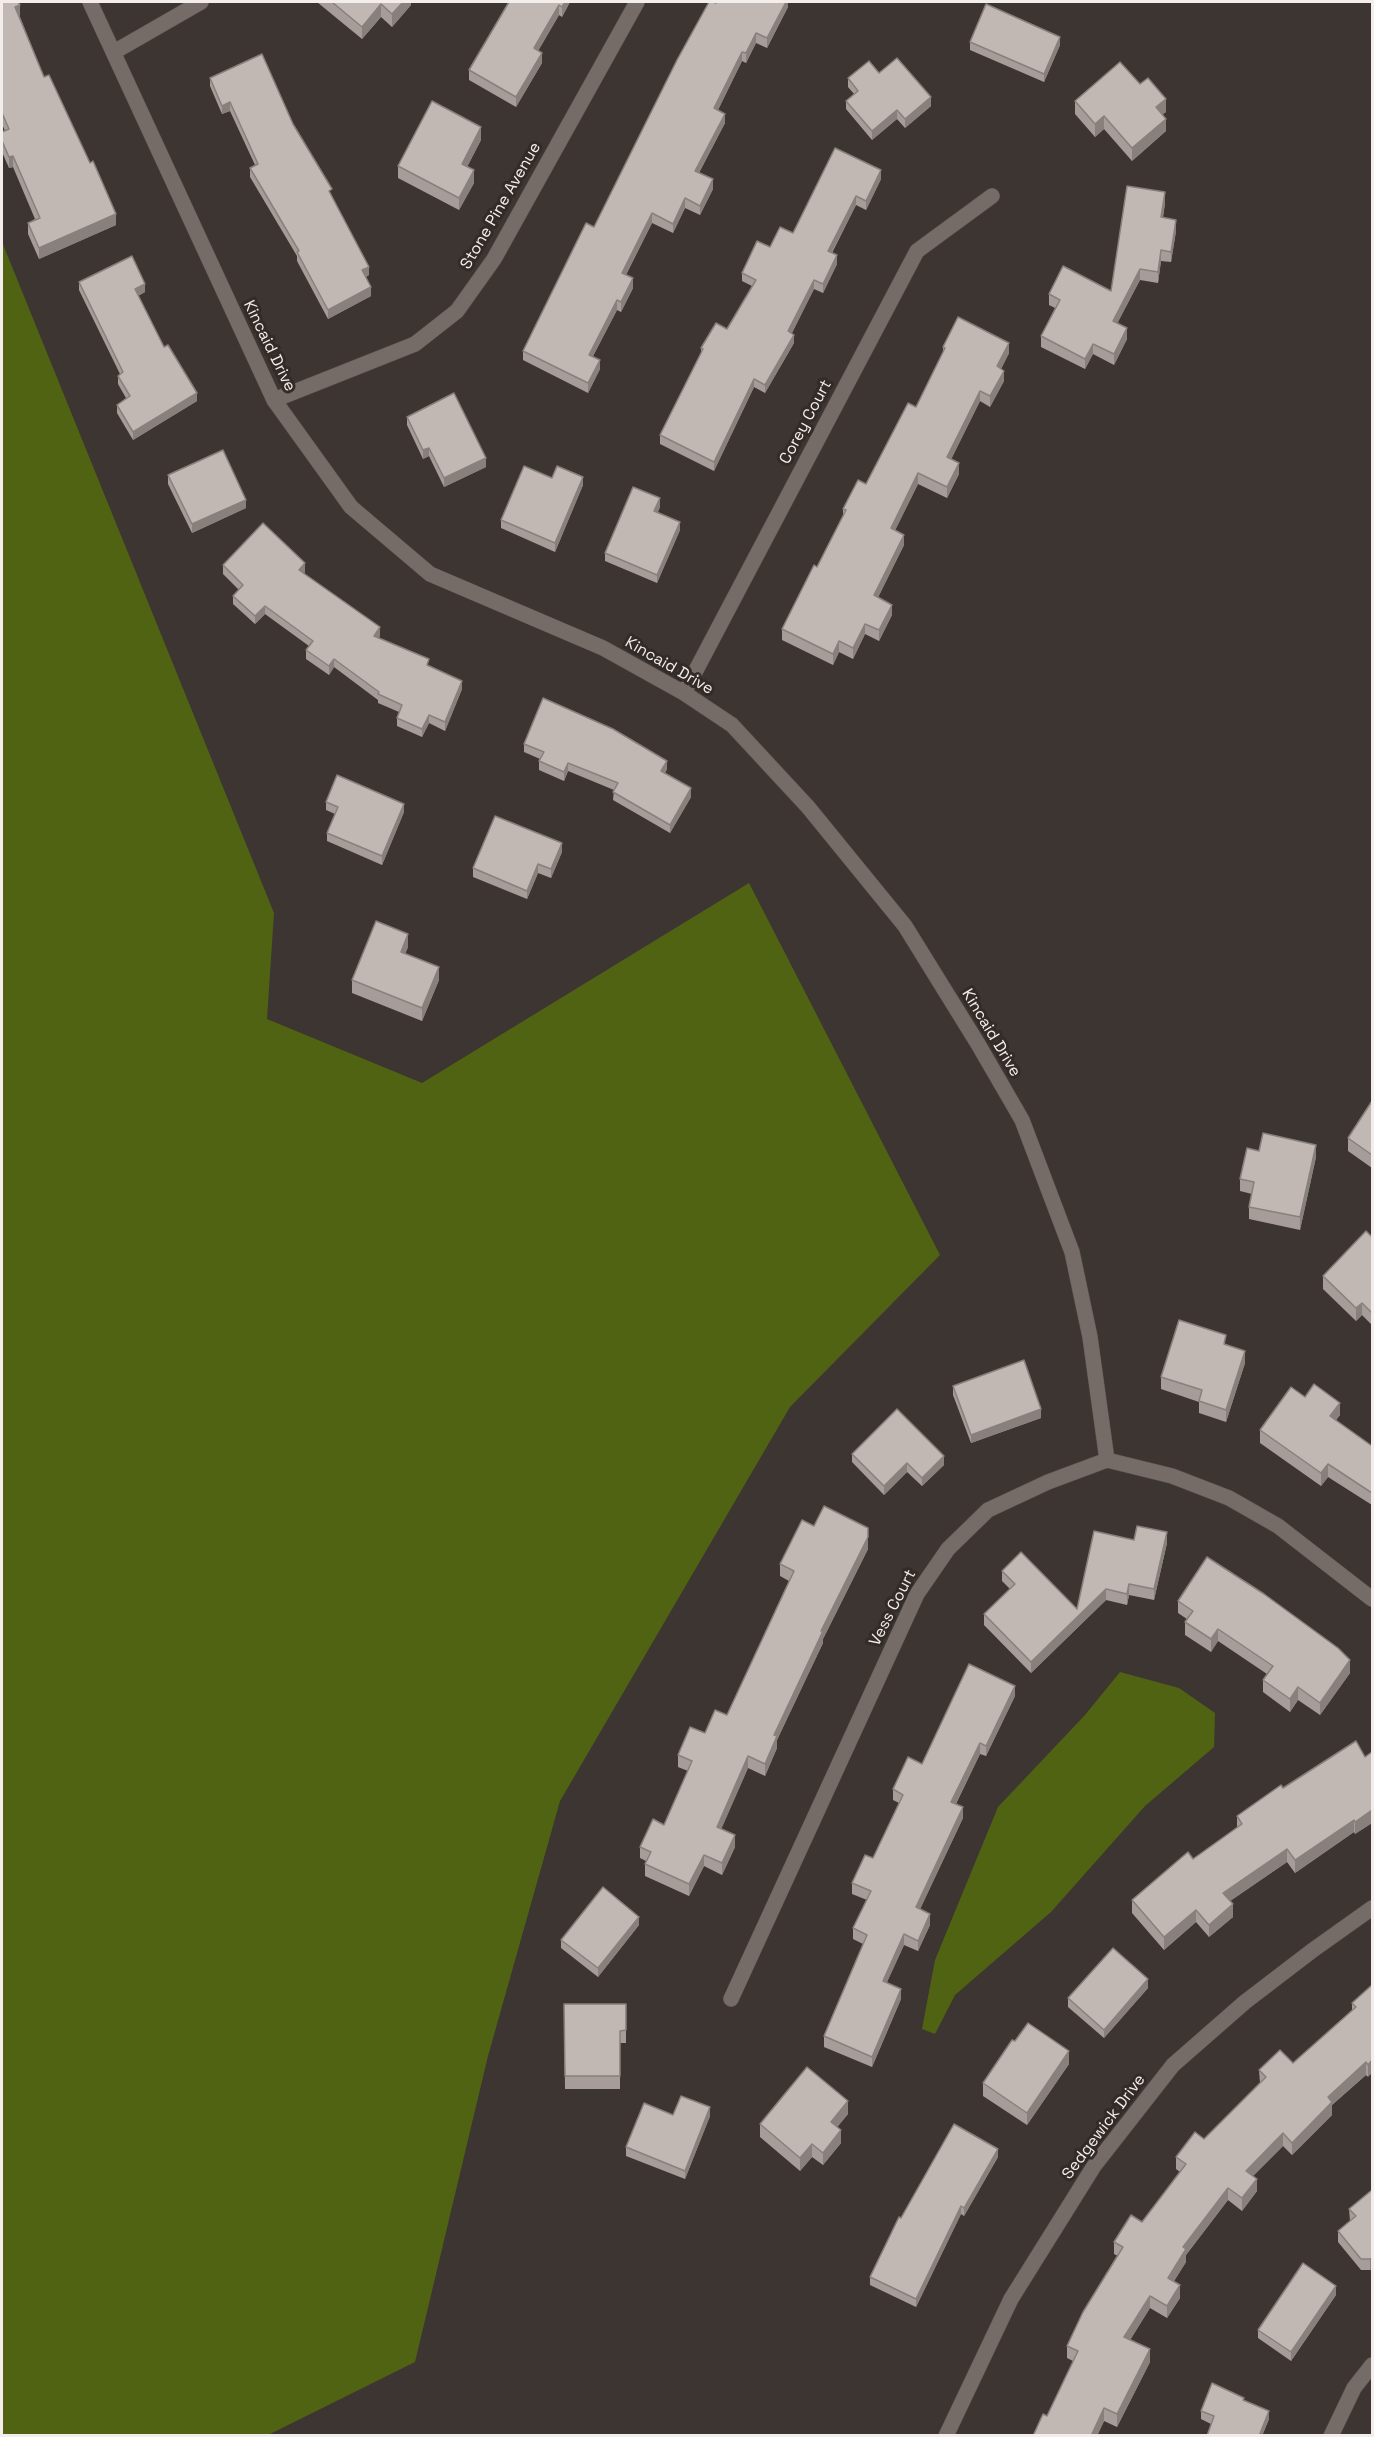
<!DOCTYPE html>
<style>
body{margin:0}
#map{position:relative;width:1374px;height:2437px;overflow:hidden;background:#3d3532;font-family:"Space Grotesk",sans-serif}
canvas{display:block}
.frame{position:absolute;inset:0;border:3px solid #f3eeec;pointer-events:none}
</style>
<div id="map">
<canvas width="1374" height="2437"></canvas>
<div class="frame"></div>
</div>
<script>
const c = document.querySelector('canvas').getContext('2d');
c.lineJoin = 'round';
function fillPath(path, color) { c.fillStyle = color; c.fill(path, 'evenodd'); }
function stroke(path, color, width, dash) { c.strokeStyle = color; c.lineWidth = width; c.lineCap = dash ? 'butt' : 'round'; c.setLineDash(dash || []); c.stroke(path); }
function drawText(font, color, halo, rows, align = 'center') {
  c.font = font + ' "Space Grotesk",sans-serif'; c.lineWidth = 6; c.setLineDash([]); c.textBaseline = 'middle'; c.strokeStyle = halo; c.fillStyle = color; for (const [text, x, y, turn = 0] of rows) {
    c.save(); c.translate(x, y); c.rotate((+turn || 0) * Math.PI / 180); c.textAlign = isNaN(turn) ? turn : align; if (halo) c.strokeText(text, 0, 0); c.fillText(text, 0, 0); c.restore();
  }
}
const green = new Path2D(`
 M 2,242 L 274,913 L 267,1019 L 422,1083 L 749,883 L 940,1255 L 790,1407 L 560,1801 L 488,2056 L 415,2362 L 268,2435 L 2,2435 Z
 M 1120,1672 L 1179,1688 L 1215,1713 L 1214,1747 L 1145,1806 L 1051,1912 L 955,1995 L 935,2034 L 922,2029 L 935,1960 L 998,1807 L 1085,1715 Z`);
const minor = new Path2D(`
 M 90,2 L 274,400 L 351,507 L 430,574 L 603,648 L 684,693 L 732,725 L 808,807 L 905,926 L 978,1044 L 1022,1120 L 1072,1252 L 1090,1337 L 1107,1460
 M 114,52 L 201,2
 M 274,400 L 415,344 L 457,311 L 494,259 L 637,2
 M 684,693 L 917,251 L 992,196
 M 731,1999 L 917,1594 L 948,1549 L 988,1510 L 1048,1482 L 1107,1460 L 1172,1476 L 1229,1498 L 1278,1526 L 1372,1599
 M 946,2436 L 1011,2299 L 1094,2166 L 1173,2065 L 1245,2002 L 1313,1950 L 1372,1908
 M 1331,2436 L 1354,2388 L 1372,2365`);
const wall = new Path2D(`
 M 2,2 L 20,17 L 44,77 L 116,225 L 39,259 L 28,234 L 28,223 L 35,219 L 13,167 L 9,168 L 2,152 L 2,132 L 5,131 L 2,124 Z
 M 317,2 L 411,2 L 411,5 L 392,27 L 381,17 L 362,39 Z
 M 509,2 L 570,2 L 562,17 L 559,15 L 538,51 L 542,63 L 516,107 L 469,80 L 469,70 Z
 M 788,2 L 788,7 L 767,48 L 756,43 L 746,63 L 742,61 L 718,110 L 725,123 L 699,173 L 713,189 L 700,215 L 685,208 L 673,233 L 652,223 L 626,275 L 633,288 L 621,312 L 617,310 L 593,356 L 600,369 L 588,393 L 523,360 L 523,351 L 594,227 L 716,3 Z
 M 970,42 L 1060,45 L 1044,82 L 970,50 Z
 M 879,73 L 931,106 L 905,128 L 897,119 L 872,140 L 846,109 L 846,101 L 854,94 L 848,87 L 848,78 Z
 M 210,78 L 293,124 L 332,196 L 369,275 L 366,277 L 371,296 L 328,319 L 297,261 L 297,256 L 250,177 L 250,168 L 255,165 L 230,111 L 222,114 L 210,86 Z
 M 1140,84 L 1166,112 L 1162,114 L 1166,131 L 1132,161 L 1104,129 L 1095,137 L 1075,114 L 1075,101 Z
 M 481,140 L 467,167 L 474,183 L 459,210 L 398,178 L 398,166 Z
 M 881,179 L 866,210 L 856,205 L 832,253 L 837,264 L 823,293 L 814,289 L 792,333 L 794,343 L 765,393 L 754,387 L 714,471 L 660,444 L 660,435 L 701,353 L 701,348 L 727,329 L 752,286 L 742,281 L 742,273 L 770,247 Z
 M 1165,203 L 1163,218 L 1176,231 L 1171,262 L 1161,261 L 1158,283 L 1140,280 L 1117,323 L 1127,339 L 1114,365 L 1093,354 L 1085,369 L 1041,347 L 1041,336 L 1055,308 L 1049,305 L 1049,294 L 1111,291 Z
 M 79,282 L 145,292 L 138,296 L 164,347 L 197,401 L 133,440 L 117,413 L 117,405 L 126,398 L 118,384 L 118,376 L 120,374 L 79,290 Z
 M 943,347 L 1009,353 L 1001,369 L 1004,381 L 990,407 L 980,401 L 951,459 L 959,474 L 947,498 L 918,484 L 895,530 L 904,545 L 878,597 L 892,615 L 879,641 L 865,634 L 853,659 L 839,652 L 833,665 L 782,640 L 782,629 L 817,567 L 843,516 L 843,509 L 866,484 L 916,407 L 943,354 Z
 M 407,417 L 486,467 L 444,487 L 429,456 L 423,459 L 407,425 Z
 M 168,475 L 246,508 L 192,533 L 168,484 Z
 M 552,478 L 583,485 L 555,552 L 501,528 L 501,520 Z
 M 660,507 L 658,512 L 680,530 L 657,583 L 605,561 L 605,553 Z
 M 223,565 L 305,572 L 304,573 L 380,636 L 378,638 L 429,666 L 462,689 L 445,731 L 429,723 L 422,737 L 397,726 L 397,718 L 399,712 L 378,703 L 378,700 L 334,667 L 329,675 L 306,659 L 306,650 L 309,646 L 265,614 L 255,624 L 233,604 L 233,596 L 239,590 L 223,574 Z
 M 524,744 L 667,769 L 665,773 L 691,797 L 670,833 L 613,800 L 614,790 L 568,771 L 564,781 L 539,770 L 539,761 L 540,759 L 524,752 Z
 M 326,802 L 404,812 L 382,865 L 327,841 L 327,833 L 335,814 L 326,810 Z
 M 562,852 L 551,878 L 538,873 L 527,899 L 473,877 L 473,868 Z
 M 408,947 L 405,954 L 439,980 L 422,1021 L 352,993 L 352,980 Z
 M 1372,1101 L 1372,1168 L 1348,1151 L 1348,1138 Z
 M 1259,1151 L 1316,1157 L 1300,1230 L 1249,1219 L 1249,1207 L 1252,1194 L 1240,1191 L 1240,1179 Z
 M 1372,1237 L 1372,1325 L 1362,1315 L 1356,1321 L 1323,1289 L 1323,1276 Z
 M 1245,1363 L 1226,1422 L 1199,1413 L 1199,1402 L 1161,1389 L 1161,1377 Z
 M 953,1386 L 1041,1418 L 971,1443 L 953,1395 Z
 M 1305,1397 L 1340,1415 L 1336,1420 L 1372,1446 L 1372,1505 L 1328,1477 L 1321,1486 L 1260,1443 L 1260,1430 Z
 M 852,1454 L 944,1465 L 922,1486 L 907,1472 L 884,1495 L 852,1462 Z
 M 814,1526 L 868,1549 L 823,1639 L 823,1643 L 777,1740 L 777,1748 L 765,1776 L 748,1768 L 721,1829 L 735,1847 L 722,1875 L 704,1866 L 689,1896 L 645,1876 L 645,1864 L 646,1861 L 640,1858 L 640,1847 L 664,1825 L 688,1771 L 678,1767 L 678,1755 L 727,1715 L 789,1581 L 780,1576 L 780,1564 Z
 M 1134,1540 L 1167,1543 L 1154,1600 L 1129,1595 L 1127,1605 L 1106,1600 L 1031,1673 L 984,1625 L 984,1614 L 1010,1589 L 1002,1581 L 1002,1571 L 1077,1609 Z
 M 1178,1601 L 1350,1673 L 1320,1715 L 1298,1700 L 1290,1712 L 1263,1692 L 1263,1680 L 1267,1674 L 1218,1641 L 1211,1652 L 1185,1635 L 1185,1622 L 1187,1619 L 1178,1613 Z
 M 1015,1696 L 986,1756 L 980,1754 L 956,1804 L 963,1818 L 920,1909 L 930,1925 L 918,1951 L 904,1945 L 887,1982 L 901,1999 L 872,2067 L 824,2047 L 824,2036 L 863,1944 L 853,1939 L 853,1928 L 867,1900 L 852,1894 L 852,1883 L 873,1858 L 899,1803 L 893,1800 L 893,1789 L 922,1764 Z
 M 1372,1752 L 1372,1823 L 1355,1834 L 1354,1832 L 1295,1873 L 1287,1862 L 1230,1901 L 1233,1917 L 1209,1937 L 1196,1922 L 1164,1950 L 1132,1913 L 1132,1900 L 1193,1859 L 1237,1828 L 1237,1816 L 1283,1788 L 1365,1757 Z
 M 639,1925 L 598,1977 L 561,1948 L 561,1940 Z
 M 1372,1985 L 1368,2077 L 1366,2075 L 1332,2105 L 1332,2115 L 1292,2155 L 1283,2146 L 1253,2176 L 1257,2191 L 1242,2211 L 1228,2200 L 1186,2255 L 1186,2262 L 1174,2281 L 1180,2298 L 1167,2318 L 1150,2308 L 1130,2340 L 1150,2362 L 1117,2427 L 1104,2421 L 1097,2436 L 1033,2436 L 1047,2416 L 1073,2361 L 1067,2358 L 1067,2346 L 1118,2256 L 1114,2254 L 1114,2242 L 1142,2222 L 1180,2172 L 1176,2169 L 1176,2157 L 1204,2139 L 1260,2083 L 1259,2070 L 1293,2063 L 1352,2011 L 1352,2003 Z
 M 1148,1988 L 1104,2038 L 1068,2007 L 1068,1998 Z
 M 564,2004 L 626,2004 L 626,2043 L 620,2043 L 620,2089 L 565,2089 Z
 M 1015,2041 L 1069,2064 L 1027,2125 L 983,2096 L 983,2083 Z
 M 848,2114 L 837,2127 L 841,2143 L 823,2165 L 812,2157 L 800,2171 L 760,2137 L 760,2124 Z
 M 673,2115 L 710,2116 L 685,2179 L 626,2156 L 626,2147 Z
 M 998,2157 L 964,2216 L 961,2214 L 916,2307 L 870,2285 L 870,2277 L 901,2218 Z
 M 1372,2190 L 1372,2269 L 1370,2270 L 1361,2270 L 1338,2242 L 1338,2231 L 1350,2221 L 1349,2209 Z
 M 1336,2295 L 1291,2361 L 1258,2338 L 1258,2330 Z
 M 1244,2401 L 1269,2419 L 1262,2436 L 1207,2436 L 1211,2424 L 1201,2419 L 1201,2411 Z`);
const shadedWall = new Path2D(`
 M 403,2 L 411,2 L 411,5 L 392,27 L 392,14 Z
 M 565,2 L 570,2 L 562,17 L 562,7 Z
 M 786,2 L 788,2 L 788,7 L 767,48 L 767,38 Z
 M 381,4 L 381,17 L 362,39 L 362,27 Z
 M 20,5 L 20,17 L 15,18 L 15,7 Z
 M 559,5 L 559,15 L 534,58 L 534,48 Z
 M 756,33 L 756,43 L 746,63 L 746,53 Z
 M 1060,37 L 1060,45 L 1044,82 L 1044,74 Z
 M 742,52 L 742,61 L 714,118 L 714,108 Z
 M 542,53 L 542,63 L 516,107 L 516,97 Z
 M 931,97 L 931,106 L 905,128 L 905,119 Z
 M 1166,99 L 1166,112 L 1156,120 L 1156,107 Z
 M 230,102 L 230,111 L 222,114 L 222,106 Z
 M 897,110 L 897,119 L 872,140 L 872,131 Z
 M 725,114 L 725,123 L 695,180 L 695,171 Z
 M 1104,116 L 1104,129 L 1095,137 L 1095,124 Z
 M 1166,119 L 1166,131 L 1132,161 L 1132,148 Z
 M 481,127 L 481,140 L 462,177 L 462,164 Z
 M 13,156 L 13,167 L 9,168 L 9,157 Z
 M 474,170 L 474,183 L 459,210 L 459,198 Z
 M 881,170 L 881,179 L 866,210 L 866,201 Z
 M 713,179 L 713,189 L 700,215 L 700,206 Z
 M 1165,192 L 1165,203 L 1161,228 L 1161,217 Z
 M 856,196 L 856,205 L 828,259 L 828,251 Z
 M 685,198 L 685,208 L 673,233 L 673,224 Z
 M 652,213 L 652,223 L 622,282 L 622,273 Z
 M 116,214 L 116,225 L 39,259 L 39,248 Z
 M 1176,220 L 1176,231 L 1171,262 L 1171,252 Z
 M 1161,250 L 1161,261 L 1158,283 L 1158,272 Z
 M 837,255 L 837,264 L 823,293 L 823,284 Z
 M 369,267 L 369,275 L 362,278 L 362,270 Z
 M 1140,269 L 1140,280 L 1113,332 L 1113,321 Z
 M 633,278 L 633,288 L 621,312 L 621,302 Z
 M 814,280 L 814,289 L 788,340 L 788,331 Z
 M 145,284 L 145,292 L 135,297 L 135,289 Z
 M 371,287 L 371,296 L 328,319 L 328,310 Z
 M 617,300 L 617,310 L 589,364 L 589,355 Z
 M 1127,328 L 1127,339 L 1114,365 L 1114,354 Z
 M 794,335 L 794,343 L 765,393 L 765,385 Z
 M 1009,343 L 1009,353 L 997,377 L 997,366 Z
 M 1093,344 L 1093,354 L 1085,369 L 1085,359 Z
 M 600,360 L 600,369 L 588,393 L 588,383 Z
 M 1004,371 L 1004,381 L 990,407 L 990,396 Z
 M 754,379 L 754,387 L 714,471 L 714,462 Z
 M 980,391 L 980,401 L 947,468 L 947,457 Z
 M 197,393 L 197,401 L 133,440 L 133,432 Z
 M 429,448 L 429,456 L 423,459 L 423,450 Z
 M 486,458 L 486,467 L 444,487 L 444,478 Z
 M 959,463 L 959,474 L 947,498 L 947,487 Z
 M 918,473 L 918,484 L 891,539 L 891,528 Z
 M 583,477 L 583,485 L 555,552 L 555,543 Z
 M 660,498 L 660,507 L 654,519 L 654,511 Z
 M 246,500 L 246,508 L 192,533 L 192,524 Z
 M 680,522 L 680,530 L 657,583 L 657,575 Z
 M 904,535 L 904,545 L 874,606 L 874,595 Z
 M 305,563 L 305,572 L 299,578 L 299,570 Z
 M 892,605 L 892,615 L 879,641 L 879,630 Z
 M 265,606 L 265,614 L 255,624 L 255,616 Z
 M 865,624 L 865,634 L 853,659 L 853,648 Z
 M 380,627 L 380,636 L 374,644 L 374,636 Z
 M 839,641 L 839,652 L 833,665 L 833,654 Z
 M 334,659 L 334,667 L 329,675 L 329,666 Z
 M 462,681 L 462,689 L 445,731 L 445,722 Z
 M 429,715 L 429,723 L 422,737 L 422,729 Z
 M 667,761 L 667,769 L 661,779 L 661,771 Z
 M 568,763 L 568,771 L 564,781 L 564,772 Z
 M 691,788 L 691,797 L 670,833 L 670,825 Z
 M 404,804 L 404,812 L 382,865 L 382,856 Z
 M 562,843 L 562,852 L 551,878 L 551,869 Z
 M 538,864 L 538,873 L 527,899 L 527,891 Z
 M 408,934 L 408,947 L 401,964 L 401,952 Z
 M 439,967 L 439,980 L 422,1021 L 422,1008 Z
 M 1316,1145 L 1316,1157 L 1300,1230 L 1300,1217 Z
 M 1362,1303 L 1362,1315 L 1356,1321 L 1356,1308 Z
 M 1245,1351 L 1245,1363 L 1226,1422 L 1226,1410 Z
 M 1340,1403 L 1340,1415 L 1330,1428 L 1330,1416 Z
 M 1041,1409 L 1041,1418 L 971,1443 L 971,1435 Z
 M 944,1456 L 944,1465 L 922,1486 L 922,1478 Z
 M 907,1463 L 907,1472 L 884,1495 L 884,1486 Z
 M 1328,1464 L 1328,1477 L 1321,1486 L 1321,1473 Z
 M 1167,1532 L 1167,1543 L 1154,1600 L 1154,1589 Z
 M 868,1537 L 868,1549 L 823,1639 L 823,1643 L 777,1740 L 777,1748 L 765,1776 L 765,1764 L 774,1735 L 821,1631 Z
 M 1129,1584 L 1129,1595 L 1127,1605 L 1127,1594 Z
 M 1106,1589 L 1106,1600 L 1031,1673 L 1031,1662 Z
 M 1218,1629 L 1218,1641 L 1211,1652 L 1211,1639 Z
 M 1350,1660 L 1350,1673 L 1320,1715 L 1320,1703 Z
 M 1015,1686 L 1015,1696 L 986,1756 L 986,1746 Z
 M 1298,1687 L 1298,1700 L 1290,1712 L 1290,1699 Z
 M 980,1743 L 980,1754 L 951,1813 L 951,1802 Z
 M 748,1756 L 748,1768 L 717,1839 L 717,1827 Z
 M 963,1807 L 963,1818 L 916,1918 L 916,1907 Z
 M 1372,1810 L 1372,1823 L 1355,1834 L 1355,1822 Z
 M 1354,1820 L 1354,1832 L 1295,1873 L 1295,1860 Z
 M 735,1835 L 735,1847 L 722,1875 L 722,1863 Z
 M 1287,1849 L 1287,1862 L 1223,1906 L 1223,1893 Z
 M 704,1855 L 704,1866 L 689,1896 L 689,1884 Z
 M 1233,1904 L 1233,1917 L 1209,1937 L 1209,1925 Z
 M 1196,1910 L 1196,1922 L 1164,1950 L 1164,1937 Z
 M 930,1914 L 930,1925 L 918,1951 L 918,1941 Z
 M 639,1917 L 639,1925 L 598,1977 L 598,1968 Z
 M 904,1934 L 904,1945 L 883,1991 L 883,1981 Z
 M 1148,1979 L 1148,1988 L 1104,2038 L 1104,2030 Z
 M 901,1989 L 901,1999 L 872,2067 L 872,2057 Z
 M 1069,2051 L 1069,2064 L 1027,2125 L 1027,2113 Z
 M 1372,2060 L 1372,2073 L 1368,2077 L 1368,2065 Z
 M 1366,2062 L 1366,2075 L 1332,2105 L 1332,2115 L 1292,2155 L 1292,2143 L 1328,2097 Z
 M 848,2101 L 848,2114 L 831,2135 L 831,2122 Z
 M 710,2107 L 710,2116 L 685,2179 L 685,2171 Z
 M 841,2130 L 841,2143 L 823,2165 L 823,2153 Z
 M 1283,2133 L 1283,2146 L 1246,2183 L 1246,2171 Z
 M 812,2144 L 812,2157 L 800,2171 L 800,2158 Z
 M 998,2149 L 998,2157 L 964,2216 L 964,2208 Z
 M 1257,2179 L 1257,2191 L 1242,2211 L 1242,2198 Z
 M 1228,2188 L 1228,2200 L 1186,2255 L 1186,2262 L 1168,2291 L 1168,2278 L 1183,2247 Z
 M 961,2206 L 961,2214 L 916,2307 L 916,2299 Z
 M 1372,2258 L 1372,2269 L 1370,2270 L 1370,2259 Z
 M 1180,2285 L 1180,2298 L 1167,2318 L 1167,2306 Z
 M 1336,2286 L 1336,2295 L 1291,2361 L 1291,2352 Z
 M 1150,2296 L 1150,2308 L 1124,2350 L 1124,2337 Z
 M 1150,2349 L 1150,2362 L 1117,2427 L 1117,2414 Z
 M 1104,2408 L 1104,2421 L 1097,2436 L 1091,2436 Z
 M 1269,2411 L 1269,2419 L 1262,2436 L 1259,2436 Z`);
const building = new Path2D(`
 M 2,2 L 18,2 L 20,5 L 15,7 L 44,77 L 49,75 L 90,163 L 93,161 L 116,214 L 39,248 L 28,223 L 40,218 L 13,156 L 9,157 L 2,141 L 2,132 L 9,129 L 2,113 Z
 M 332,2 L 403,2 L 392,14 L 381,4 L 362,27 Z
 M 509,2 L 565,2 L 562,7 L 559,5 L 534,48 L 542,53 L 516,97 L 469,70 Z
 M 709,2 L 713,2 L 716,3 L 716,2 L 786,2 L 767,38 L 756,33 L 746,53 L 742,52 L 714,108 L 725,114 L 695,171 L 713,179 L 700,206 L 685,198 L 673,224 L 652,213 L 622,273 L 633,278 L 621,302 L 617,300 L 589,355 L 600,360 L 588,383 L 523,351 L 586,223 L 594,227 L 677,60 Z
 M 986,4 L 1060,37 L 1044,74 L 970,42 Z
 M 262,54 L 293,124 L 332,189 L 329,191 L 369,267 L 362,270 L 371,287 L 328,310 L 297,252 L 299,251 L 250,168 L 258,164 L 230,102 L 222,106 L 210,78 Z
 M 897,58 L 931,97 L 905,119 L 897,110 L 872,131 L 846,101 L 858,91 L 848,78 L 869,61 L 879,73 Z
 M 1120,62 L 1140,84 L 1148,78 L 1166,99 L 1156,107 L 1166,119 L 1132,148 L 1104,116 L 1095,124 L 1075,101 Z
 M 432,101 L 481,127 L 462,164 L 474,170 L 459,198 L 398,166 Z
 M 835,148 L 881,170 L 866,201 L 856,196 L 828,251 L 837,255 L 823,284 L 814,280 L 788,331 L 794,335 L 765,385 L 754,379 L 714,462 L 660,435 L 703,349 L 701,348 L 716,323 L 727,329 L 756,280 L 742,273 L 757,241 L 770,247 L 780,227 L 793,233 Z
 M 1127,186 L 1165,192 L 1161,217 L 1176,220 L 1171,252 L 1161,250 L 1158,272 L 1140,269 L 1113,321 L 1127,328 L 1114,354 L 1093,344 L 1085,359 L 1041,336 L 1060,300 L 1049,294 L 1063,266 L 1111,291 Z
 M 132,256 L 145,284 L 135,289 L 164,347 L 168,345 L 197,393 L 133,432 L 117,405 L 130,396 L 118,376 L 123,372 L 79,282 Z
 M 958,317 L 1009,343 L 997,366 L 1004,371 L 990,396 L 980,391 L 947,457 L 959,463 L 947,487 L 918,473 L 891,528 L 904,535 L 874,595 L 892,605 L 879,630 L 865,624 L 853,648 L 839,641 L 833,654 L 782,629 L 814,565 L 817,567 L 846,510 L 843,509 L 858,480 L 866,484 L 908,403 L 916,407 L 945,348 L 943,347 Z
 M 454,393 L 486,458 L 444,478 L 429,448 L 423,450 L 407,417 Z
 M 223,450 L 246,500 L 192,524 L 168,475 Z
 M 524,466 L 552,478 L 557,466 L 583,477 L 555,543 L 501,520 Z
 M 633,487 L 660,498 L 654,511 L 680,522 L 657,575 L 605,553 Z
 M 263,523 L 305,563 L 299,570 L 380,627 L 374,636 L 429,659 L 427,665 L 462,681 L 445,722 L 429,715 L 422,729 L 397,718 L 402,705 L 378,694 L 379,692 L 334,659 L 329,666 L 306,650 L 313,641 L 265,606 L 255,616 L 233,596 L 243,585 L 223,565 Z
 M 543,698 L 613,729 L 667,761 L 661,771 L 691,788 L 670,825 L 613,792 L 618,783 L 568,763 L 564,772 L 539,761 L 544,752 L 524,744 Z
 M 337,775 L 404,804 L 382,856 L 327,833 L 338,807 L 326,802 Z
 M 495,816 L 562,843 L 551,869 L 538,864 L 527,891 L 473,868 Z
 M 376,921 L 408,934 L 401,952 L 439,967 L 422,1008 L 352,980 Z
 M 1372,1101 L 1372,1155 L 1348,1138 Z
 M 1263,1133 L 1316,1145 L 1300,1217 L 1249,1207 L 1254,1182 L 1240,1179 L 1247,1148 L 1259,1151 Z
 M 1366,1231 L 1372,1237 L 1372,1313 L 1362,1303 L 1356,1308 L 1323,1276 Z
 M 1179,1320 L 1226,1335 L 1224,1344 L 1245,1351 L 1226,1410 L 1199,1401 L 1202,1390 L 1161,1377 Z
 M 1024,1360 L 1041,1409 L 971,1435 L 953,1386 Z
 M 1314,1384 L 1340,1403 L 1330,1416 L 1372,1446 L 1372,1493 L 1328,1464 L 1321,1473 L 1260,1430 L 1291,1387 L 1305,1397 Z
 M 897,1409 L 944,1456 L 922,1478 L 907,1463 L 884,1486 L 852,1454 Z
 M 824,1506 L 868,1528 L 868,1537 L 821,1631 L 823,1631 L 774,1735 L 777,1736 L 765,1764 L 748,1756 L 717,1827 L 735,1835 L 722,1863 L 704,1855 L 689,1884 L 645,1864 L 651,1852 L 640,1847 L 653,1819 L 664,1825 L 692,1761 L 678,1755 L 690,1727 L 705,1733 L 715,1710 L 727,1715 L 794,1571 L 780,1564 L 802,1520 L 814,1526 Z
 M 1137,1526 L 1167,1532 L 1154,1589 L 1129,1584 L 1127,1594 L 1106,1589 L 1031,1662 L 984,1614 L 1015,1584 L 1002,1571 L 1021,1552 L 1077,1609 L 1094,1531 L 1134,1540 Z
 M 1207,1557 L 1264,1594 L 1338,1648 L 1350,1660 L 1320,1703 L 1298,1687 L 1290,1699 L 1263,1680 L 1273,1666 L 1218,1629 L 1211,1639 L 1185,1622 L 1193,1611 L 1178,1601 Z
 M 969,1664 L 1015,1686 L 986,1746 L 980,1743 L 951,1802 L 963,1807 L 916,1907 L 930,1914 L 918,1941 L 904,1934 L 883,1981 L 901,1989 L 872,2057 L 824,2036 L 867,1935 L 853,1928 L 871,1891 L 852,1883 L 865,1855 L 873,1858 L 903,1795 L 893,1789 L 908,1757 L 922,1764 Z
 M 1356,1741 L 1365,1757 L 1372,1752 L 1372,1810 L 1355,1822 L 1354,1820 L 1295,1860 L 1287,1849 L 1223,1893 L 1233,1904 L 1209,1925 L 1196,1910 L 1164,1937 L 1132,1900 L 1188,1852 L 1193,1859 L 1242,1824 L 1237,1816 L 1281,1785 L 1283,1788 Z
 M 603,1887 L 639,1917 L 598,1968 L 561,1940 Z
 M 1113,1948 L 1148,1979 L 1104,2030 L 1068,1998 Z
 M 1372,1985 L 1372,2060 L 1368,2065 L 1366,2062 L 1328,2097 L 1332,2102 L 1292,2143 L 1283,2133 L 1246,2171 L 1257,2179 L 1242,2198 L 1228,2188 L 1183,2247 L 1186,2249 L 1168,2278 L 1180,2285 L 1167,2306 L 1150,2296 L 1124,2337 L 1150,2349 L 1117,2414 L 1104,2408 L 1091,2436 L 1033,2436 L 1043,2414 L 1047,2416 L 1078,2351 L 1067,2346 L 1083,2312 L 1123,2247 L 1114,2242 L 1131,2215 L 1142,2222 L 1186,2164 L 1176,2157 L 1195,2132 L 1204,2139 L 1266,2077 L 1259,2070 L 1280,2050 L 1293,2063 L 1356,2007 L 1352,2003 Z
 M 564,2004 L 626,2004 L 626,2030 L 620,2031 L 620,2076 L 565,2076 Z
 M 1028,2023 L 1069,2051 L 1027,2113 L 983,2083 L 1012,2040 L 1015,2041 Z
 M 807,2067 L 848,2101 L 831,2122 L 841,2130 L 823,2153 L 812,2144 L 800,2158 L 760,2124 Z
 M 681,2096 L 710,2107 L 685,2171 L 626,2147 L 644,2103 L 673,2115 Z
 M 954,2124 L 998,2149 L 964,2208 L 961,2206 L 916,2299 L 870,2277 L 899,2217 L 901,2218 Z
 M 1372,2190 L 1372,2258 L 1370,2259 L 1361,2259 L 1338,2231 L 1356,2216 L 1349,2209 Z
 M 1303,2263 L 1336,2286 L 1291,2352 L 1258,2330 Z
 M 1212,2383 L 1244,2398 L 1243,2400 L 1269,2411 L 1259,2436 L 1207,2436 L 1214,2416 L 1201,2411 Z`);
const streetNames = [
 ["Stone Pine Avenue",501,206,-60],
 ["Kincaid Drive",269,346,64],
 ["Corey Court",806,422,-62],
 ["Kincaid Drive",669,666,30],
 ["Kincaid Drive",991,1033,59],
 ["Vess Court",893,1608,-63],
 ["Sedgewick Drive",1104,2127,-53]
];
fillPath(green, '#506313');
stroke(minor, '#5a5350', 16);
stroke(minor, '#756c68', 15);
fillPath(wall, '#a69d9a');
fillPath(shadedWall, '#87807d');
fillPath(building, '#c1b7b3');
stroke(building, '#87807d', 1.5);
drawText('16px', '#f3eeec', '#332b28', streetNames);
</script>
